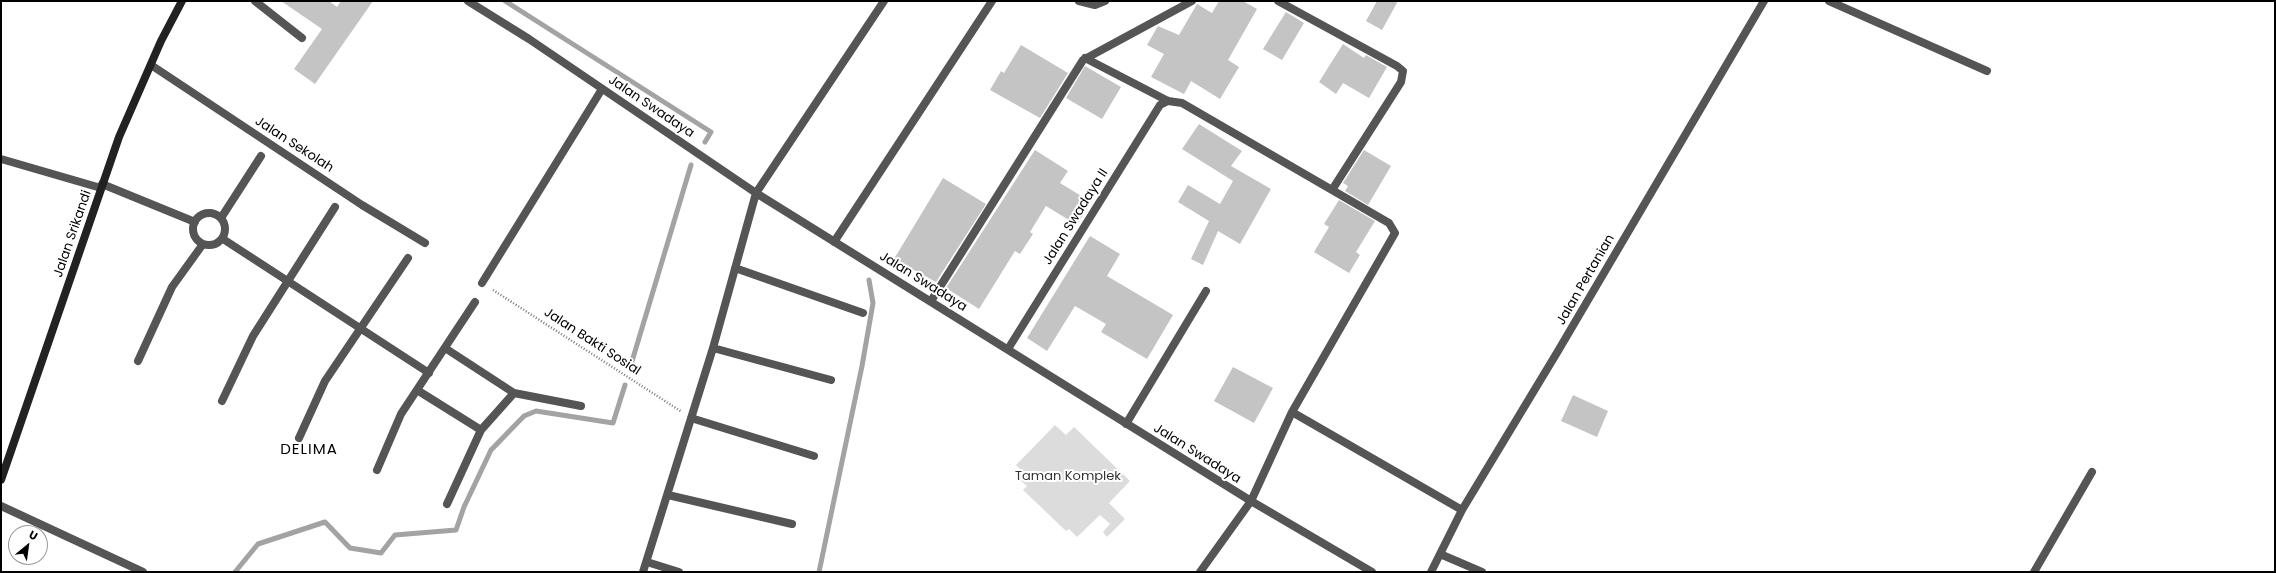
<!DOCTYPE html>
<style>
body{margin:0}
#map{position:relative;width:2276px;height:573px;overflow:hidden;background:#fff;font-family:Poppins,sans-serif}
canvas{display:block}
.frame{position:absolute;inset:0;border:2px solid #000;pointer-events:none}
.north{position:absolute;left:8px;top:525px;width:40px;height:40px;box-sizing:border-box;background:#fff;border:1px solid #999;border-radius:50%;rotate:29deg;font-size:11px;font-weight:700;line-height:16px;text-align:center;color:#000}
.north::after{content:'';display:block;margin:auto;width:14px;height:18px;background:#000;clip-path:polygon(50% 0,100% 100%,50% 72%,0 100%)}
</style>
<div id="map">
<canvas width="2276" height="573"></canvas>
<div class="frame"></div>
<div class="north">U</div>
</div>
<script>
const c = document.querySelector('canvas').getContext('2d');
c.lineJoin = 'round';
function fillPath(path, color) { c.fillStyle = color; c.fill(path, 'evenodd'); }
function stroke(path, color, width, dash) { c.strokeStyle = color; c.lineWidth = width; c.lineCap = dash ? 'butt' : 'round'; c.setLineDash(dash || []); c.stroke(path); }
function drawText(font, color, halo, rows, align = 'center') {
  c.font = font + ' Poppins,sans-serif'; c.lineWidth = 4; c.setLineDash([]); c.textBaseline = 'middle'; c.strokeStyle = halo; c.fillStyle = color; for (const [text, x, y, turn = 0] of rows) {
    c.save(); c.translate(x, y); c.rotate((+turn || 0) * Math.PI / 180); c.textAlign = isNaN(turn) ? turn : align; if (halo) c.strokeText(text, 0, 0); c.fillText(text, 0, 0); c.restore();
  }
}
const green = new Path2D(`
 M 1055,425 L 1066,435 L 1074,427 L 1130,481 L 1109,503 L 1125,519 L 1107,537 L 1103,532 L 1110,524 L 1100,515 L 1077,537 L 1069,529 L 1066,531 L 1023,490 L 1027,486 L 1021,481 L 1026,475 L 1016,465 Z`);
const stream = new Path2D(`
 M 505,1 L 711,132 L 705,142
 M 630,368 L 691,165
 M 235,572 L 258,544 L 325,522 L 350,548 L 381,553 L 395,535 L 456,530 L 464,507 L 491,450 L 524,416 L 536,411 L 613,423 L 625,385
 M 819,572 L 862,366 L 873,303 L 869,280`);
const building = new Path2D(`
 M 281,1 L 329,1 L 337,7 L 341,1 L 373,1 L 315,84 L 294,69 L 322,29 Z
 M 1219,1 L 1243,1 L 1257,9 L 1228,60 L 1239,67 L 1220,99 L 1191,81 L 1184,94 L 1151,77 L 1164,54 L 1147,45 L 1158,26 L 1179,35 L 1197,4 L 1212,13 Z
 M 1377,1 L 1398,1 L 1382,30 L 1366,21 Z
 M 1286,12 L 1304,23 L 1282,60 L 1263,49 Z
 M 1343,44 L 1364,58 L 1366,55 L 1387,67 L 1369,98 L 1343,83 L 1336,94 L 1319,82 Z
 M 1021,45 L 1068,73 L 1040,118 L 990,90 L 1001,71 L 1004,73 Z
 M 1085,66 L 1121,87 L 1102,119 L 1066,98 Z
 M 1199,124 L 1242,151 L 1231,166 L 1271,189 L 1240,244 L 1218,231 L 1203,265 L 1191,259 L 1209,221 L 1178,202 L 1188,185 L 1220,204 L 1233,181 L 1182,149 Z
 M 1035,150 L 1068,171 L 1060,183 L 1091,202 L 1077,225 L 1046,206 L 1030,232 L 1033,234 L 1020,254 L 1015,251 L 979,309 L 946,288 Z
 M 1364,150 L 1391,166 L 1368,205 L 1345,191 L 1348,186 L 1343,183 Z
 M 943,178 L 986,204 L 936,282 L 894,259 Z
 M 1339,200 L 1375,221 L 1356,252 L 1360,255 L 1349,273 L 1314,252 L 1329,227 L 1324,224 Z
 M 1090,236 L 1120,254 L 1107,276 L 1173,315 L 1147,359 L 1101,332 L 1106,324 L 1075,306 L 1047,351 L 1027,338 Z
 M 1233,367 L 1273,388 L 1254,423 L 1214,401 Z
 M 1573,395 L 1608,411 L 1597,437 L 1561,421 Z`);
const path = new Path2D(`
 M 493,290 L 682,412`);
const lane = new Path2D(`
 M 255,1 L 302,38
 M 1,159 L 101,188
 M 102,184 L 195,222
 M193 229a16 16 0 1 1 32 0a16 16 0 1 1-32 0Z
 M 221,218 L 261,156
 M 223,239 L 429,373
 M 482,283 L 602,89
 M 445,348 L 514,393
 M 138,361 L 172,287 L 203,244
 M 417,390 L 481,430
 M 222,401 L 253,336 L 335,207
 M 299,438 L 325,381 L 408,258
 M 377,470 L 401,414 L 475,302
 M 447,504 L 481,430 L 514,393 L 581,406`);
const street = new Path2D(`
 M 468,1 L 529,39 L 756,193 L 1251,501 L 1372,572
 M 1079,1 L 1095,5 L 1105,1
 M 1278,1 L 1397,66 L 1403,71 L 1401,82 L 1332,190
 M 1829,1 L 1987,71
 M 1085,58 L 1168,101 L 1182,103 L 1389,223 L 1395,233 L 1292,412 L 1251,501 L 1200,572
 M 151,65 L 362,205 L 425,243
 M 834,242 L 992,1
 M 735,268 L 863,313
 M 931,301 L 1083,60 L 1192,1
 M 713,348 L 831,380
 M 1008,349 L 1160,105 L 1168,101
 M 1292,412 L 1462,510
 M 691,418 L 814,456
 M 1126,424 L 1206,291
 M 668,495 L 792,524
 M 1,506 L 143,572
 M 1440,554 L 1482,572
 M 647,562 L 679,572
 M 643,572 L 713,348 L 756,193 L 884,1
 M 1431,572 L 1462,510 L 1558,351 L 1764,1
 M 2034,572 L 2092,472`);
const secondary = new Path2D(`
 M 1,480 L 119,137 L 161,41 L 182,1`);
const streetNames = [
 ["Jalan Swadaya",651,107,34],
 ["Jalan Sekolah",294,145,33],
 ["Jalan Swadaya II",1076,217,-58],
 ["Jalan Srikandi",73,234,-71],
 ["Jalan Pertanian",1586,280,-60],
 ["Jalan Swadaya",923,282,32],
 ["Jalan Bakti Sosial",592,342,33],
 ["Jalan Swadaya",1197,454,32]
];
const parkNames = [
 ["Taman Komplek",1068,477]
];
const quarterNames = [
 ["DELIMA",309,450]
];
fillPath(green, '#dcdcdc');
stroke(stream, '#a3a3a3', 5);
fillPath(building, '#c4c4c4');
stroke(path, '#777', 2.5, [1, 2]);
stroke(lane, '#555', 8);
stroke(street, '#555', 8);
stroke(secondary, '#222', 8);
drawText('13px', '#000', '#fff', streetNames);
drawText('13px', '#333', '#fff', parkNames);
c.letterSpacing = '1px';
drawText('15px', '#000', '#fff', quarterNames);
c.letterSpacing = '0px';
</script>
